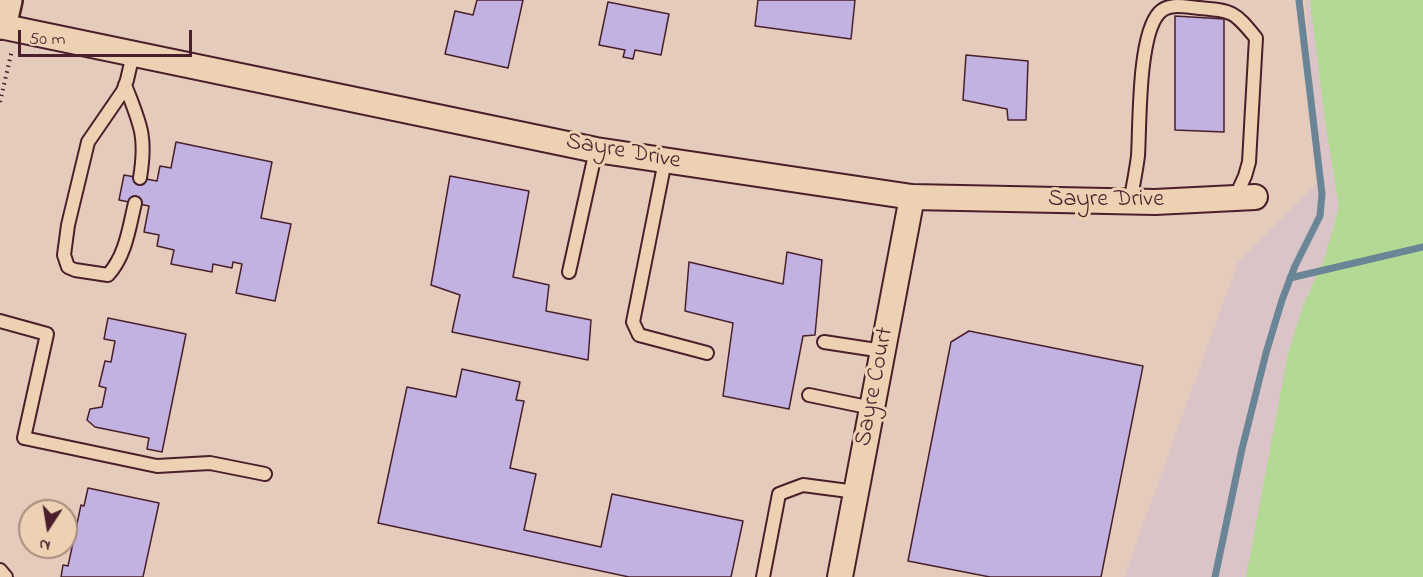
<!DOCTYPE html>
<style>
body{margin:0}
#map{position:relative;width:1423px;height:577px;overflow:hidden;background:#e4cbbc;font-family:"Indie Flower",sans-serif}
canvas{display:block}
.north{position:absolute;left:18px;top:499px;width:60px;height:60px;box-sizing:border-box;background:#ecd1b3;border:2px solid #ab8a7d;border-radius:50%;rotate:192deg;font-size:16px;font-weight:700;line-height:24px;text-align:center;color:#4a1f2b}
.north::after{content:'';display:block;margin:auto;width:21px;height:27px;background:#4a1f2b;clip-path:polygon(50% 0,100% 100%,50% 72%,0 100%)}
.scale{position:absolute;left:18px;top:30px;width:174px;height:27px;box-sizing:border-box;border:3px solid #4a1f2b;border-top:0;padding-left:8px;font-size:18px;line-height:21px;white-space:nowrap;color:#4a1f2b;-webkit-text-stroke:4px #ecd1b3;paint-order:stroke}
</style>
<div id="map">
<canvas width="1423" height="577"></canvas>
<div class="north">N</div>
<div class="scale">50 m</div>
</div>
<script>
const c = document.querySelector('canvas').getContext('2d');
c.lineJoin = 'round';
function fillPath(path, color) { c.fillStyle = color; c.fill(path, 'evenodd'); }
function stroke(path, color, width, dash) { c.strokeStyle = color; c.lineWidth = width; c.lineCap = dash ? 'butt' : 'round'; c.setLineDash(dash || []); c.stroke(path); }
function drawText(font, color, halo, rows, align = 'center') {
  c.font = font + ' "Indie Flower",sans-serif'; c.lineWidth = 6; c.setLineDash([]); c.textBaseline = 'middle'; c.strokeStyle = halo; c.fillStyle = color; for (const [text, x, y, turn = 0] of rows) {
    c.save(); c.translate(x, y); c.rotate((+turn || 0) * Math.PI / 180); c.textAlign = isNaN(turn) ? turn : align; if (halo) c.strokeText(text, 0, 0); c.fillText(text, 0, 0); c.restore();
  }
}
const built = new Path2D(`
 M 1306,0 L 1423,0 L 1423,577 L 1124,577 L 1238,262 L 1318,182 Z`);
const green = new Path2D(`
 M 1310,0 L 1423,0 L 1423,577 L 1246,577 L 1288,354 L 1303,306 L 1325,257 L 1339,207 L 1325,120 Z`);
const stream = new Path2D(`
 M 1290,278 L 1423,247
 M 1215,577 L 1242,449 L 1266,353 L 1282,300 L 1295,266 L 1320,216 L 1322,194 L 1299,0`);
const building = new Path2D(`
 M 477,0 L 523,0 L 508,68 L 445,54 L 455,11 L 473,15 Z
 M 758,0 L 855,0 L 851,39 L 755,26 Z
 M 608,2 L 669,14 L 661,55 L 635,50 L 633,59 L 623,57 L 625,50 L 599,45 Z
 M 1175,16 L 1224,19 L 1224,132 L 1175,130 Z
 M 966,55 L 1028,61 L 1026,120 L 1008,120 L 1007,109 L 963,100 Z
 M 176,142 L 272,162 L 261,218 L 291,224 L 275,301 L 236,293 L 242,264 L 233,262 L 232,268 L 213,264 L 212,272 L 171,264 L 174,250 L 157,246 L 159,235 L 144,232 L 149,206 L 119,200 L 124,175 L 157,181 L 160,166 L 171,168 Z
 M 450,176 L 529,191 L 513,277 L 549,285 L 546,311 L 591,320 L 588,360 L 452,332 L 460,295 L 431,285 Z
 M 787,252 L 822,260 L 815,335 L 803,336 L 789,409 L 723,396 L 733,323 L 685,311 L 689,262 L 783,284 Z
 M 108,318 L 186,334 L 162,452 L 147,449 L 149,438 L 95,427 L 87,420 L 90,409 L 102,407 L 106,388 L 99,386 L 105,361 L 111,362 L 115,341 L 104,339 Z
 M 969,331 L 1143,366 L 1101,577 L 990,577 L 908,561 L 951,342 Z
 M 462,369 L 520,382 L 516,400 L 524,401 L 510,468 L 536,474 L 524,530 L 601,547 L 612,494 L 743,521 L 731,577 L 629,577 L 378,523 L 407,387 L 456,397 Z
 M 88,488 L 159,503 L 143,577 L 61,577 L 63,565 L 68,566 L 81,505 L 84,506 Z`);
const path = new Path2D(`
 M 0,102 L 12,50`);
const lane = new Path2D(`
 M 133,54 L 127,80 L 123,91 L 88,142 L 68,225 L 64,255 L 68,267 L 75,270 L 108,275 C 126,255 129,228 135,203
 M 125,85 C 140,124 147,135 140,178
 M 665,161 L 633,322 L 639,335 L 707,353
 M 1130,202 C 1133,187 1136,171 1138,156 C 1140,123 1138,36 1159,13 C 1169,2 1186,7 1199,8 C 1233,11 1234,11 1256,38 L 1249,162 L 1245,176 L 1235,198
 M 569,272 L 596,150
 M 0,321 L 47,334 L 24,438 L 157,466 L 210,463 L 265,474
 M 824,342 L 883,351
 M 809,395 L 872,408
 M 0,570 L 6,577
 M 763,577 L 779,494 L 803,485 L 856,492`);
const street = new Path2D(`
 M 0,26 L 596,150 L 912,197 L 1155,202 L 1255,197
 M 840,577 L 912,197`);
const secondary = new Path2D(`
 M 0,22 L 5,0`);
const streetNames = [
 ["Sayre Drive",623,153,10],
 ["Sayre Drive",1106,201],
 ["Sayre Court",876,387,-79]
];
fillPath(built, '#dac4c7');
fillPath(green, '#b3d995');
stroke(stream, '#698596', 7);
fillPath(building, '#c2b2e2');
stroke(building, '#4a1f2b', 1.5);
stroke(lane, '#4a1f2b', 16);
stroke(street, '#4a1f2b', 28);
stroke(secondary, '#4a1f2b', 38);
stroke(path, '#4a1f2b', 4, [1.5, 4.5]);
stroke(lane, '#ecd1b3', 12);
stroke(street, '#ecd1b3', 24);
stroke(secondary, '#ecd1b3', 33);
drawText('24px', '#4a1f2b', '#ecd1b3', streetNames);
</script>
